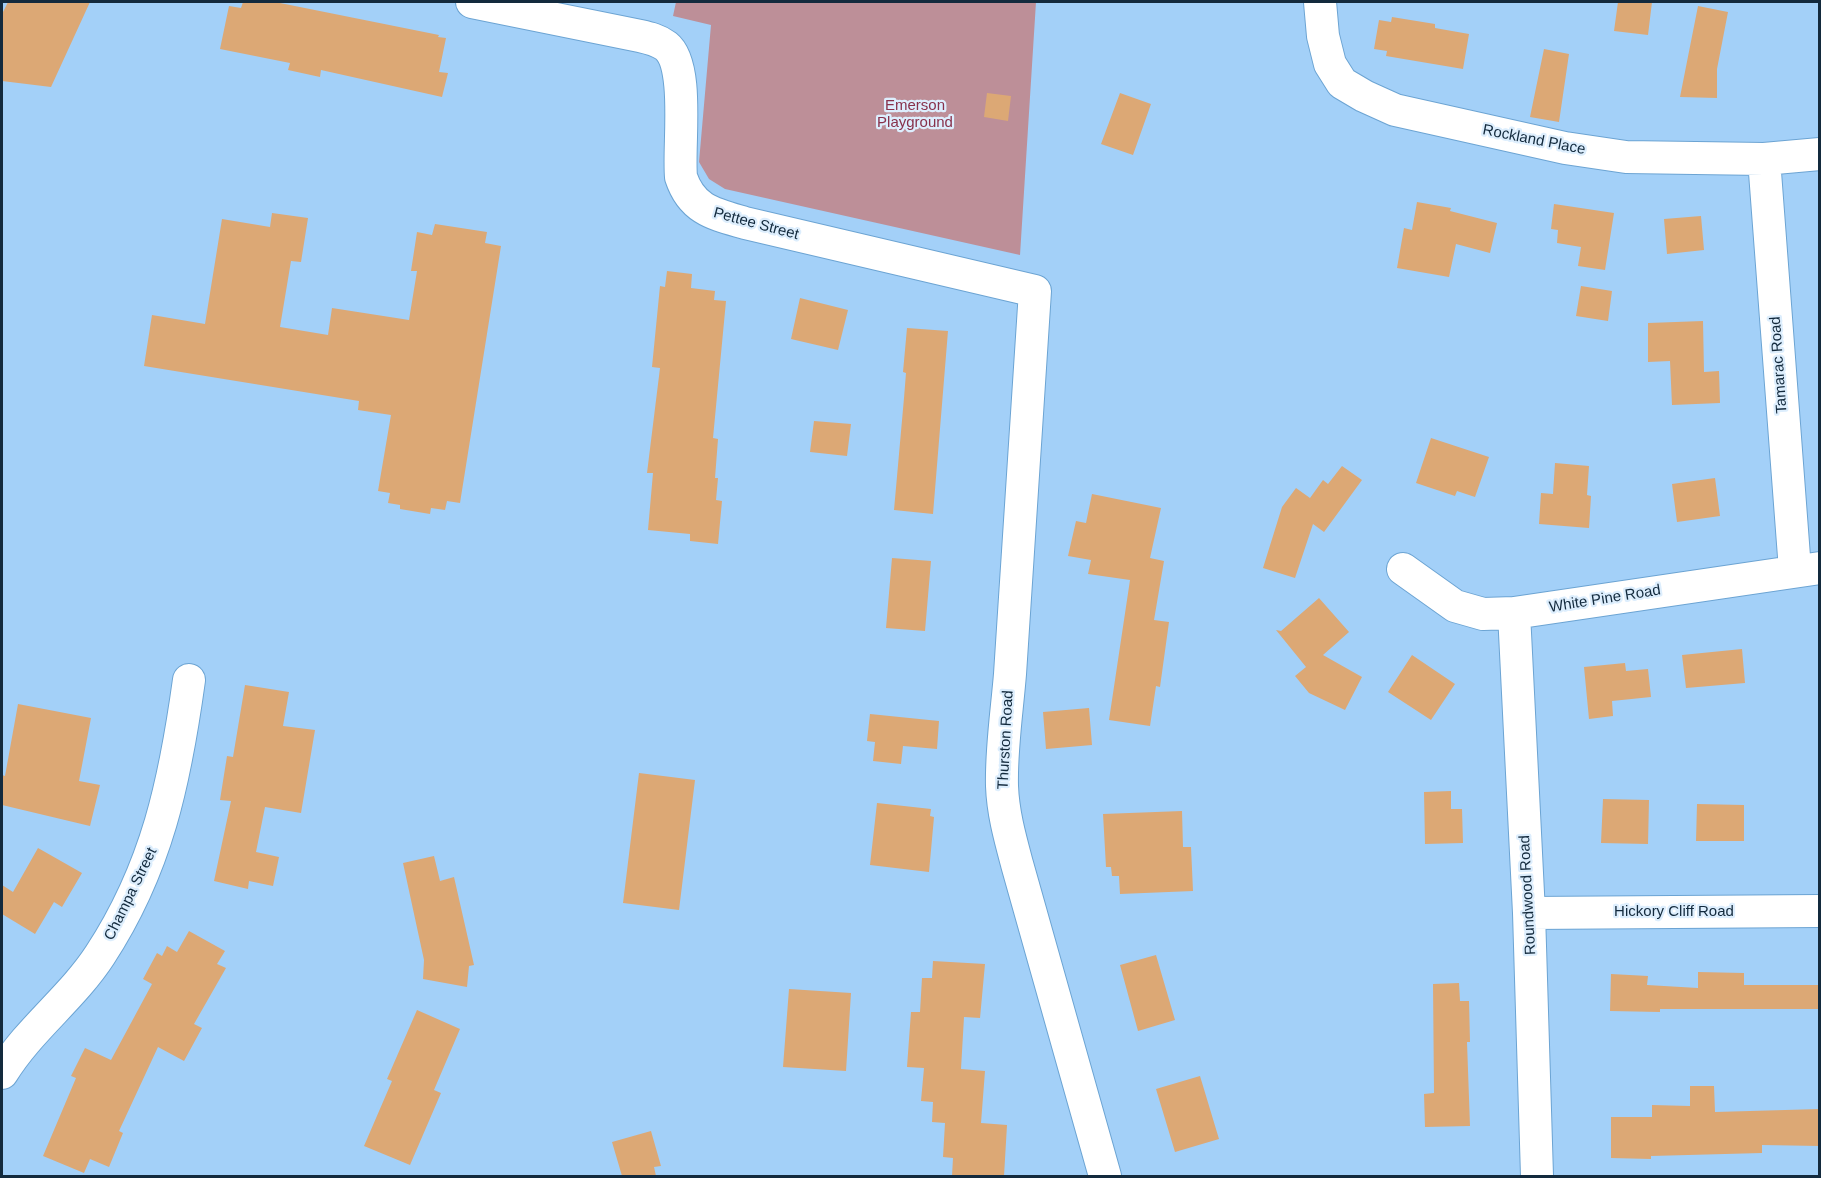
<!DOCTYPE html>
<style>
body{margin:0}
#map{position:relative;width:1821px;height:1178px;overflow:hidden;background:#a3d0f8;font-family:Helvetica,sans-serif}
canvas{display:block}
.frame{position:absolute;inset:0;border:3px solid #132a3d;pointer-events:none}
</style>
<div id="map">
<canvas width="1821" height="1178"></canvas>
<div class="frame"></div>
</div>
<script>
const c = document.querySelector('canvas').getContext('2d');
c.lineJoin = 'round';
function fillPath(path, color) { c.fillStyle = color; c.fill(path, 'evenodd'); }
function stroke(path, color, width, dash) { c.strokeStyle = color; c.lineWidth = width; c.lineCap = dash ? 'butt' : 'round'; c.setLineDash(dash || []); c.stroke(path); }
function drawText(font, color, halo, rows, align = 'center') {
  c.font = font + ' Helvetica,sans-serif'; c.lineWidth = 4.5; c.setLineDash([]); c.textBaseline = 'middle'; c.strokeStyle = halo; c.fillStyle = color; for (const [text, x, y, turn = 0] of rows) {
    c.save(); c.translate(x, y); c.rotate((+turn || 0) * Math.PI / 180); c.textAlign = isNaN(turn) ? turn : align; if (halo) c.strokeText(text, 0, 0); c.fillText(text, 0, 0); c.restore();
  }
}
const green = new Path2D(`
 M 676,2 L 1036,2 L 1020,255 L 725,189 L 709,179 L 699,162 L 711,25 L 673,16 Z`);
const building = new Path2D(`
 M 8,2 L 90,2 L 51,87 L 2,81 L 2,14 Z
 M 243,2 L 275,2 L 439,35 L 438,37 L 446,38 L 439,72 L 448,73 L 442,97 L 321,70 L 320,77 L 288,70 L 290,63 L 220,49 L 229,6 L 241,8 Z
 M 1618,2 L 1652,2 L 1648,35 L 1614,31 Z
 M 1698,6 L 1728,12 L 1717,69 L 1717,98 L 1680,97 Z
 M 1392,17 L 1435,24 L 1435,28 L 1469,34 L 1463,69 L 1386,56 L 1387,51 L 1374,49 L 1379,20 L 1391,22 Z
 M 1544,49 L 1569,54 L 1559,122 L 1530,117 Z
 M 987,93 L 1011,96 L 1008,121 L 984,117 Z
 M 1120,93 L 1151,104 L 1133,155 L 1101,144 Z
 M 1417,202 L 1451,208 L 1450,211 L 1497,223 L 1490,253 L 1456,244 L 1449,277 L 1397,268 L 1404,228 L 1412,230 Z
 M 1554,204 L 1614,213 L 1605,270 L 1578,266 L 1581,247 L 1557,243 L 1558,230 L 1551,229 Z
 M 272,213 L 308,218 L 301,262 L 291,261 L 280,327 L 328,335 L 332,308 L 409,320 L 417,271 L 411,271 L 417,232 L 432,235 L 435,224 L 487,232 L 485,243 L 501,246 L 460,503 L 447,501 L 445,510 L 431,508 L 430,514 L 400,509 L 400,505 L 388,503 L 390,493 L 378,491 L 391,415 L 358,410 L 359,401 L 144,366 L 152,315 L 205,324 L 222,219 L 270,227 Z
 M 1701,216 L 1704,250 L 1667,254 L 1664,219 Z
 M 667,271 L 692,274 L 691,288 L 715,291 L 714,300 L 726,301 L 713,438 L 718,439 L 715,478 L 718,478 L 716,500 L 722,501 L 718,544 L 690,541 L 690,534 L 648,530 L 653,473 L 647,473 L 660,368 L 652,367 L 660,286 L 665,287 Z
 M 1581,286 L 1612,291 L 1608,321 L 1576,316 Z
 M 800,298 L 848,310 L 838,350 L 791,339 Z
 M 1703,321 L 1704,372 L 1719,371 L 1720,403 L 1672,405 L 1670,361 L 1648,362 L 1648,323 Z
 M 907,328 L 948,331 L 933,514 L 894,510 L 904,398 L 906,373 L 903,372 Z
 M 814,421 L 851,424 L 847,456 L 810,452 Z
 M 1431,438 L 1489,457 L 1475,497 L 1457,491 L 1455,496 L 1416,483 Z
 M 1555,463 L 1589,466 L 1587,495 L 1591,496 L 1589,528 L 1539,524 L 1541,493 L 1553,494 Z
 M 1342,466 L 1362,480 L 1324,532 L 1313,524 L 1295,578 L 1263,568 L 1282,507 L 1296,488 L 1310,498 L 1323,480 L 1328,484 Z
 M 1715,478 L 1720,516 L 1677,522 L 1672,484 Z
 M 1092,494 L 1161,508 L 1150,558 L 1164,561 L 1154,620 L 1169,622 L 1160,687 L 1156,686 L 1150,726 L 1109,720 L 1130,580 L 1088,574 L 1091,560 L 1068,556 L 1076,521 L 1086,523 Z
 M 892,558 L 931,561 L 925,631 L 886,628 Z
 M 1319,598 L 1349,632 L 1323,655 L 1362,677 L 1345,710 L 1309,693 L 1295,676 L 1306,667 L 1276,630 L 1281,631 Z
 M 1742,649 L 1745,683 L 1686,688 L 1682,655 Z
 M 1412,655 L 1455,684 L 1431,720 L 1388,692 Z
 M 1625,663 L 1626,671 L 1648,669 L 1651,697 L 1612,701 L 1613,716 L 1589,719 L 1584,667 Z
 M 245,685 L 289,692 L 283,726 L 315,730 L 301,813 L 265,807 L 256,852 L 279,857 L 273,886 L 249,881 L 248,889 L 214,881 L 231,801 L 220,800 L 227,756 L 233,757 Z
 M 18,704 L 91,718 L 79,781 L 100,785 L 90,826 L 2,805 L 2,775 L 5,776 Z
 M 1089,708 L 1092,745 L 1046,749 L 1043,712 Z
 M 870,714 L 939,721 L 937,749 L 903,746 L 901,764 L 873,761 L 875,742 L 867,741 Z
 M 639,773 L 695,780 L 679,910 L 623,903 Z
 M 1451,791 L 1451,809 L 1462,809 L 1463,843 L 1425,844 L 1424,792 Z
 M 1603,799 L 1649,800 L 1648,844 L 1601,843 Z
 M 877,803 L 931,809 L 930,816 L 934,817 L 929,872 L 870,865 Z
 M 1697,804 L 1744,805 L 1744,841 L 1696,841 Z
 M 1182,811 L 1183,847 L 1191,847 L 1193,891 L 1120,894 L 1119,876 L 1112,876 L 1111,867 L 1106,867 L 1103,814 Z
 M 38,848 L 82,873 L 62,907 L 54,902 L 35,934 L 2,914 L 2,885 L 13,892 Z
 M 434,856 L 440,881 L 454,877 L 474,965 L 469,966 L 467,987 L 423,979 L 424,960 L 403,863 Z
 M 189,931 L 225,951 L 217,964 L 226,968 L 194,1024 L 202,1028 L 184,1061 L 158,1047 L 119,1131 L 123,1133 L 109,1167 L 90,1159 L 84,1173 L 43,1156 L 76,1078 L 71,1076 L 85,1048 L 111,1060 L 152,984 L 143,979 L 157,953 L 162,956 L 167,946 L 177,952 Z
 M 1156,955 L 1175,1020 L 1138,1031 L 1120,965 Z
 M 933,961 L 985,964 L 980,1018 L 964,1017 L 961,1069 L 985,1071 L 981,1123 L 1007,1125 L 1004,1176 L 952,1176 L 953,1158 L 943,1157 L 945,1123 L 932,1122 L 933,1102 L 921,1101 L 924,1068 L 907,1067 L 911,1012 L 920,1012 L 922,978 L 932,978 Z
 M 1698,972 L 1744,973 L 1744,985 L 1820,985 L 1820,1009 L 1660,1009 L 1660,1012 L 1610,1011 L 1611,974 L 1648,976 L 1647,985 L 1698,988 Z
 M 1459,983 L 1460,1001 L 1469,1001 L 1470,1042 L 1467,1042 L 1470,1126 L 1425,1127 L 1424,1094 L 1434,1093 L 1433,984 Z
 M 789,989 L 851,993 L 846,1071 L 783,1067 Z
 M 417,1010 L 460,1029 L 434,1090 L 441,1093 L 410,1165 L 364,1146 L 392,1081 L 387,1079 Z
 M 1200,1076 L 1219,1139 L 1175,1152 L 1156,1089 Z
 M 1690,1086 L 1714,1086 L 1715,1112 L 1820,1109 L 1820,1146 L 1762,1145 L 1762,1153 L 1651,1156 L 1651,1159 L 1611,1158 L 1611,1117 L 1652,1117 L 1652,1105 L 1690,1106 Z
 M 651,1131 L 661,1166 L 654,1167 L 656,1176 L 622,1176 L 612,1142 Z`);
const minor = new Path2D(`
 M 472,2 L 640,36 C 649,38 658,40 666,46 C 690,65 678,146 681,177 C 692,210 714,214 745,223 L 1035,291 L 1010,674 C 1007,711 1001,749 1002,786 C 1003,813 1010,838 1017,864 L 1105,1176
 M 1320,2 L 1323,36 L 1330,64 L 1342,83 L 1364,96 L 1395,110 L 1565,148 L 1626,157 L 1764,159 L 1820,154
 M 1764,159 L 1795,570
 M 1403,569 L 1455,606 L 1483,614 L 1514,613 L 1820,568
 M 1514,613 L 1529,913 L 1537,1176
 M 1529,913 L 1820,911
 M 2,1073 C 29,1029 72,998 100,955 C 157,868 175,781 189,680`);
const parkNames = [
 ["Emerson",915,106],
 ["Playground",915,123]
];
const streetNames = [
 ["Rockland Place",1534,140,11],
 ["Pettee Street",756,224,15],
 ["Tamarac Road",1779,365,-94],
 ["White Pine Road",1605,599,-9],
 ["Thurston Road",1006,740,-87],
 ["Champa Street",131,894,-64],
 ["Roundwood Road",1528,895,-93],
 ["Hickory Cliff Road",1674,912]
];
fillPath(green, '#bd8f98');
fillPath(building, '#dca875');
stroke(minor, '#6ca4d3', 34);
stroke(minor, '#fff', 32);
drawText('15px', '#88314b', '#ddeefd', parkNames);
drawText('15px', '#132a3d', '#ddeefd', streetNames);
</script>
